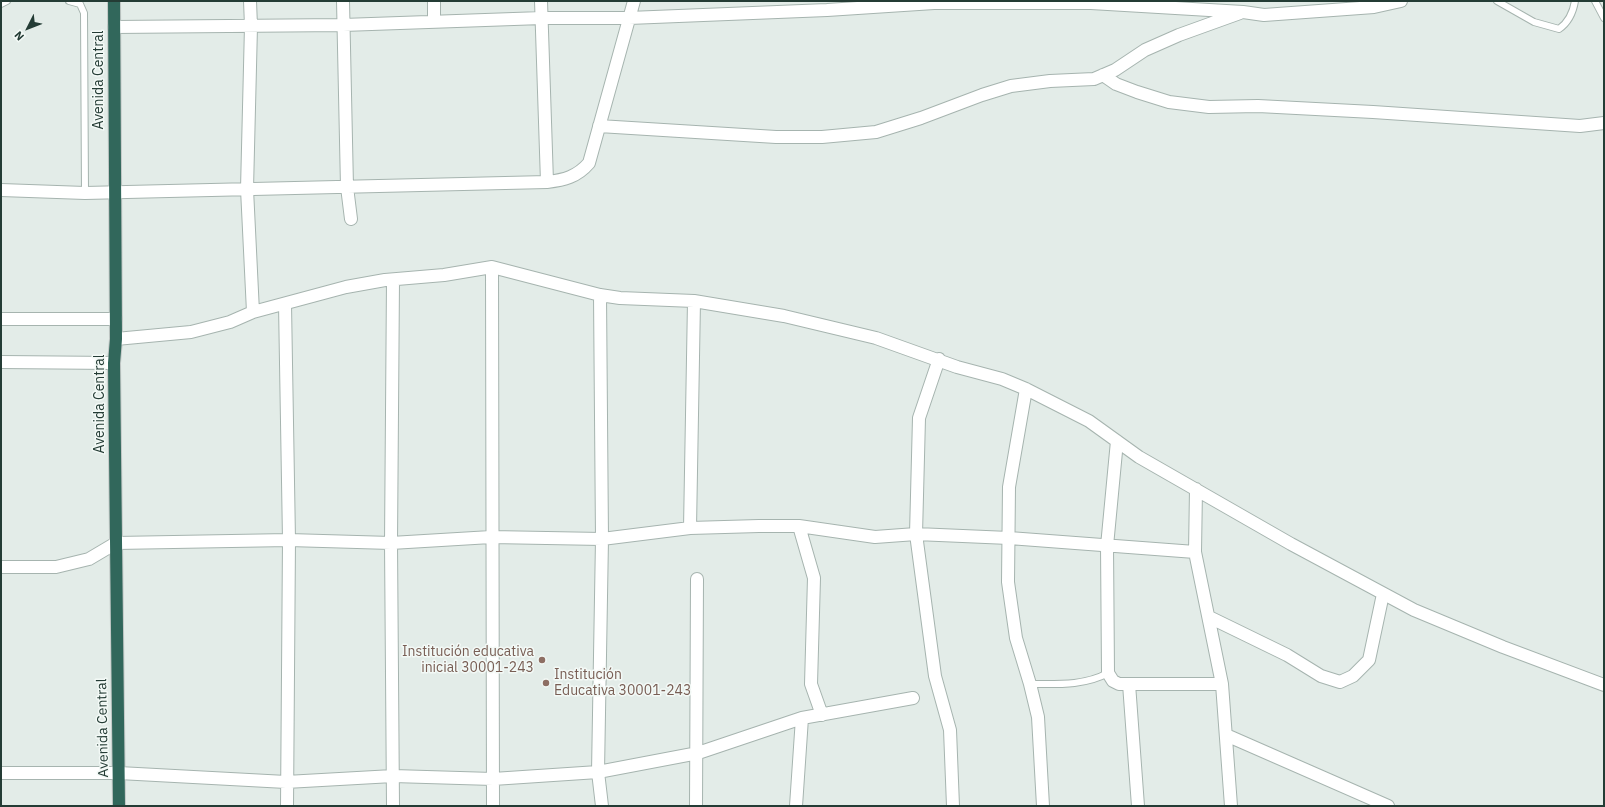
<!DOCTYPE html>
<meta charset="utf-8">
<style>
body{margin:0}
#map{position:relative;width:1605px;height:807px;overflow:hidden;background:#e3ece8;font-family:"IBM Plex Sans",sans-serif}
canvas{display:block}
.frame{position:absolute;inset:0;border:2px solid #243c35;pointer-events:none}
.north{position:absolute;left:8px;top:8px;width:40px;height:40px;-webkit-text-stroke:3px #f3f9f6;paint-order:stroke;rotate:228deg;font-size:11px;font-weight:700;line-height:16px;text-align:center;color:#243c35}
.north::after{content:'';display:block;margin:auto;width:14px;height:18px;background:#243c35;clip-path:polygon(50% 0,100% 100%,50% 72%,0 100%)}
</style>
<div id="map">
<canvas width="1605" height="807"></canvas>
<div class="frame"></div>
<div class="north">N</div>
</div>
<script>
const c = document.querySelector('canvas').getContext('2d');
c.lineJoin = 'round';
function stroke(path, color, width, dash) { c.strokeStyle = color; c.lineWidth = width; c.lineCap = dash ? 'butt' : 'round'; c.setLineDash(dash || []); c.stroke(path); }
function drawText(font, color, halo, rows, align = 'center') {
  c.font = font + ' "IBM Plex Sans",sans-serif'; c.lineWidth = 3; c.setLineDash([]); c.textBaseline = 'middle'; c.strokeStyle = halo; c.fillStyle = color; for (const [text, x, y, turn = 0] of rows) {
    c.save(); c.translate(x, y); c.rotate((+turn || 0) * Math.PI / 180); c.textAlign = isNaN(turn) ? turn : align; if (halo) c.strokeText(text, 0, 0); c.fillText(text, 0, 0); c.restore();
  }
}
const lane = new Path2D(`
 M 69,1 L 80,4 L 84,13 L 85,193
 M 1497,1 L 1534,22 L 1559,29 C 1569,22 1573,13 1575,1
 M 1595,1 L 1604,18
 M 1,4 L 7,1
 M 1030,684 C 1056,684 1084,686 1108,673`);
const street = new Path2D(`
 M 250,1 L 251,26 L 247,189 L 253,312
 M 343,1 L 347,187 L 351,219
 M 541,1 L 547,182
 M 434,22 L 434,1
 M 114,27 L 343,25 L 542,18 L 629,18 L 827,10 L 934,3 L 1091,3 L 1243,12 L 1264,15 L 1374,7 L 1401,1
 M 1103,75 L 1116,84 L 1137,92 L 1169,102 L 1209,107 L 1258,106 L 1373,112 L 1580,126 L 1604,123
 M 599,126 L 776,137 L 822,137 L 876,132 L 921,118 L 982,95 L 1011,86 L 1050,81 L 1094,79 L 1115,70 L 1145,50 L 1179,35 L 1240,13
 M 1,190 L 85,193 L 547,182 C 564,180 577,177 589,163 L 634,1
 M 492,267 L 493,806
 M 393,280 L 391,543 L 393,806
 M 600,295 L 602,539 L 598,772 L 602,806
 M 285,304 L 289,540 L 287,806
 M 1,319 L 116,319
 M 116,339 L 191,332 L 230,322 L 253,312 L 346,287 L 385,280 L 444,275 L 492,267 L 600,295 L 620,298 L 694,301 L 784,316 L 876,338 L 957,367 L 1002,379 L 1026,389 L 1089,421 L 1139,457 L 1291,544 L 1414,610 L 1503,647 L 1604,685
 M 939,359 L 919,418 L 916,534 L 935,676 L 950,730 L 953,806
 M 1,362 L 114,363
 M 1026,389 L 1009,487 L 1008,582 L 1016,638 L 1030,684 L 1038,717 L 1043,806
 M 1117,441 L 1107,546 L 1108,673 L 1113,681 L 1119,684 L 1222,684
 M 1196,489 L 1195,552 L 1222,684 L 1231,806
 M 799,526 L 814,578 L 811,684 L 822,715
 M 690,528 L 694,301
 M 1,567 L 56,567 L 89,559 L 116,543 L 289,540 L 391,543 L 491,537 L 602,539 L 690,528 L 759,526 L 799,526 L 875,537 L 916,534 L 1009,538 L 1195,552
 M 1209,617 L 1287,655 L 1321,676 L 1340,682 L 1353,676 L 1369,660 L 1383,594
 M 1129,684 L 1138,806
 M 1226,735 L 1388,806
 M 1,773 L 119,773 L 286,782 L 393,776 L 493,779 L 598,772 L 698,753 L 802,718 L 913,698
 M 696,806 L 697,579
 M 796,806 L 802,718`);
const highway = new Path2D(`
 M 114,1 L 116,339 L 114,363 L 119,806`);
const markers = [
 [542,660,4,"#8d6e63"],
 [546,683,4,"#8d6e63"]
];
const streetNames = [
 ["Avenida Central",99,80,-90],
 ["Avenida Central",100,404,-90],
 ["Avenida Central",103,728,-91]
];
const educationNames = [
 ["Institución educativa",534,652],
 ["inicial 30001-243",534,668],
 ["Institución",554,675,"left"],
 ["Educativa 30001-243",554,691,"left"]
];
stroke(lane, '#a6b4af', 8);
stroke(street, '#a6b4af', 14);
stroke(highway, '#c2c8c6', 14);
stroke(lane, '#fff', 6);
stroke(street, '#fff', 12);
stroke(highway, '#31675b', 12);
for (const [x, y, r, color] of markers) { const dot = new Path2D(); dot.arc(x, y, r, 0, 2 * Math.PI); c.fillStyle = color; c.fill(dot); stroke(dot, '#f3f9f6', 1.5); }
drawText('14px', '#243c35', '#f3f9f6', streetNames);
drawText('14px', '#785e54', '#f3f9f6', educationNames, 'right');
</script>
